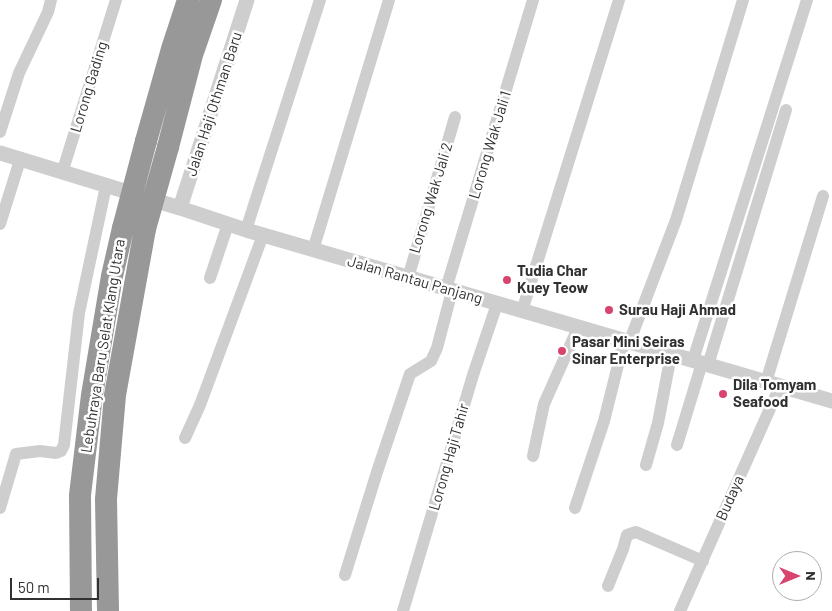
<!DOCTYPE html>
<style>
body{margin:0}
#map{position:relative;width:832px;height:611px;overflow:hidden;background:#fff;font-family:Barlow,sans-serif}
canvas{display:block}
.north{position:absolute;left:772px;top:551px;width:50px;height:50px;box-sizing:border-box;background:#fff;border:1px solid #adadad;border-radius:50%;rotate:90deg;font-size:14px;font-weight:700;line-height:20px;text-align:center;color:#313131}
.north::after{content:'';display:block;margin:auto;width:18px;height:22px;background:#d7446e;clip-path:polygon(50% 0,100% 100%,50% 72%,0 100%)}
.scale{position:absolute;left:10px;top:578px;width:89px;height:22px;box-sizing:border-box;border:2px solid #313131;border-top:0;padding-left:6px;font-size:15px;line-height:18px;white-space:nowrap;color:#313131;-webkit-text-stroke:4px #fff;paint-order:stroke}
</style>
<div id="map">
<canvas width="832" height="611"></canvas>
<div class="north">N</div>
<div class="scale">50 m</div>
</div>
<script>
const c = document.querySelector('canvas').getContext('2d');
c.lineJoin = 'round';
function stroke(path, color, width, dash) { c.strokeStyle = color; c.lineWidth = width; c.lineCap = dash ? 'butt' : 'round'; c.setLineDash(dash || []); c.stroke(path); }
function drawText(font, color, halo, rows, align = 'center') {
  c.font = font + ' Barlow,sans-serif'; c.lineWidth = 5; c.setLineDash([]); c.textBaseline = 'middle'; c.strokeStyle = halo; c.fillStyle = color; for (const [text, x, y, turn = 0] of rows) {
    c.save(); c.translate(x, y); c.rotate((+turn || 0) * Math.PI / 180); c.textAlign = isNaN(turn) ? turn : align; if (halo) c.strokeText(text, 0, 0); c.fillText(text, 0, 0); c.restore();
  }
}
const minor = new Path2D(`
 M 0,132 L 19,73 L 48,12 L 51,0
 M 62,173 L 116,0
 M 0,224 L 20,160
 M 246,230 L 320,0
 M 313,250 L 389,0
 M 210,278 L 228,224
 M 408,278 L 455,117
 M 446,289 L 533,0
 M 522,311 L 619,0
 M 629,343 L 676,220 L 743,0
 M 693,360 L 807,0
 M 708,365 L 786,110
 M 766,382 L 823,196
 M 185,438 L 200,405 L 263,235
 M 677,445 L 702,363
 M 533,456 L 544,404 L 578,328
 M 646,465 L 658,423 L 671,355
 M 0,508 L 16,454 L 40,451 L 56,453 L 61,451 L 64,445 L 79,313 L 106,186
 M 575,508 L 604,421 L 624,341
 M 345,575 L 377,472 L 410,374 L 431,361 L 437,348 L 452,291
 M 608,586 L 623,549 L 627,535 L 636,532 L 703,561
 M 403,611 L 473,375 L 497,304
 M 680,611 L 780,386`);
const tertiary = new Path2D(`
 M 0,153 L 180,208 L 246,230 L 832,401
 M 180,208 L 247,0`);
const motorway = new Path2D(`
 M 146,141 L 172,49 L 188,0
 M 168,147 L 192,55 L 211,0
 M 81,611 L 80,495 L 92,395 L 112,276 L 123,228
 M 108,611 L 106,499 L 115,395 L 145,229`);
const motorwayBridge = new Path2D(`
 M 123,228 L 146,141
 M 145,229 L 168,147`);
const markers = [
 [507,280,5,"#d7446e"],
 [609,310,5,"#d7446e"],
 [562,351,5,"#d7446e"],
 [723,394,5,"#d7446e"]
];
const streetNames = [
 ["Lorong Gading",89,87,-73],
 ["Jalan Haji Othman Baru",214,104,-72],
 ["Lorong Wak Jali 1",490,145,-73],
 ["Lorong Wak Jali 2",431,198,-73],
 ["Jalan Rantau Panjang",415,280,16],
 ["Lebuhraya Baru Selat Klang Utara",103,346,-81],
 ["Lorong Haji Tahir",449,457,-74],
 ["Budaya",730,498,-66]
];
const poiNames = [
 ["Tudia Char",517,271],
 ["Kuey Teow",517,288],
 ["Surau Haji Ahmad",619,310],
 ["Pasar Mini Seiras",572,342],
 ["Sinar Enterprise",572,359],
 ["Dila Tomyam",733,385],
 ["Seafood",733,402]
];
stroke(minor, '#cecece', 12);
stroke(tertiary, '#cecece', 15);
stroke(motorway, '#989898', 22);
stroke(motorwayBridge, '#989898', 22);
for (const [x, y, r, color] of markers) { const dot = new Path2D(); dot.arc(x, y, r, 0, 2 * Math.PI); c.fillStyle = color; c.fill(dot); stroke(dot, '#fff', 2); }
drawText('15px', '#313131', '#fff', streetNames);
drawText('bold 15px', '#313131', '#fff', poiNames, 'left');
</script>
